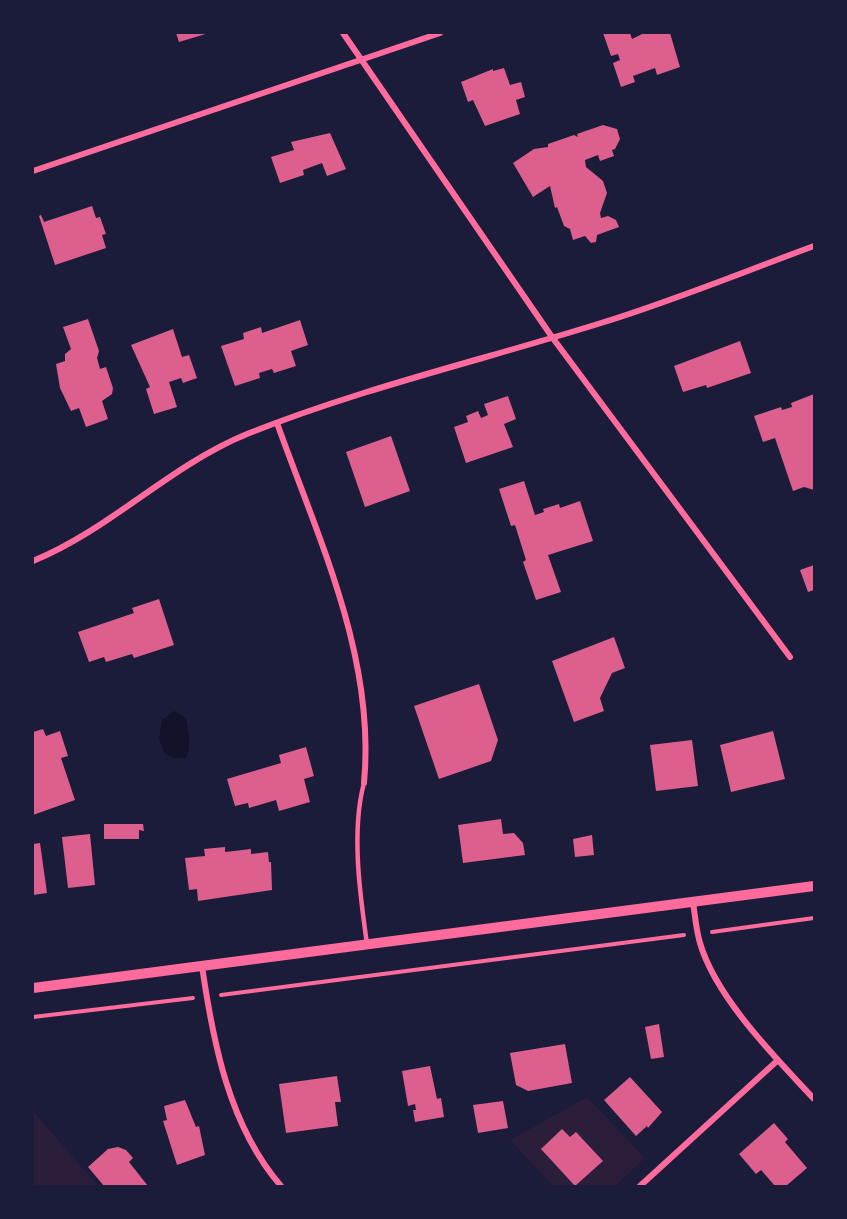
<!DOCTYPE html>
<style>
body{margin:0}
#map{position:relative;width:847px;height:1219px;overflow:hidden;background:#1b1b3a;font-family:"Nunito Sans",sans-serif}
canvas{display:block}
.frame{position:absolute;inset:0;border:34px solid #1b1b3a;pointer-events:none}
</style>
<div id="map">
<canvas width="847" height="1219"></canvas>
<div class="frame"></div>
</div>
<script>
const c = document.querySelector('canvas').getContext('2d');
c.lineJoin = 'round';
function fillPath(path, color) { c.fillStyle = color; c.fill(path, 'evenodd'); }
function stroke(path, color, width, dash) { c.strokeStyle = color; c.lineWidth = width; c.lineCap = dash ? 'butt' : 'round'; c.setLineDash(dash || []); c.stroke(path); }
const green = new Path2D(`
 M 587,1097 L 645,1158 L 615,1186 L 553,1186 L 510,1140 Z
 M 33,1111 L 98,1186 L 33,1186 Z`);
const water = new Path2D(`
 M 175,711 L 186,718 C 188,732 192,745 186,758 L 175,758 L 165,754 L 159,739 L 162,720 Z`);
const building = new Path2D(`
 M 176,33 L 209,33 L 179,42 Z
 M 603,33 L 630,33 L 632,39 L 644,33 L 670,33 L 680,67 L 657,75 L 655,68 L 633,76 L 635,82 L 621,87 L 613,63 L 620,60 L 618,54 L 611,56 Z
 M 504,68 L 510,85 L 521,82 L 525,97 L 516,100 L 520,114 L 485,126 L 473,100 L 468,102 L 461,82 L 493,69 L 493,71 Z
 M 603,125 L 617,129 L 620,139 L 615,149 L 612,150 L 614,156 L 600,161 L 598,155 L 585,160 L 586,167 L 603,181 L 607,193 L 600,213 L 601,218 L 608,216 L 616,220 L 619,227 L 597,235 L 596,242 L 591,243 L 585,236 L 573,240 L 570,229 L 564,226 L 557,207 L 555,208 L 550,186 L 533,197 L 513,163 L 534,149 L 548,147 L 548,144 L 574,135 L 578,137 L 577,134 Z
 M 330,133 L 346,169 L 327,176 L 322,163 L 303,170 L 304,175 L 280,183 L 271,157 L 294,150 L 291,142 Z
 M 92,206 L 96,218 L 100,217 L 106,234 L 102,235 L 106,248 L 55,265 L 39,216 L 41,215 L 44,222 Z
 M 88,319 L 99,351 L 97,358 L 100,369 L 106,367 L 113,388 L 112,394 L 102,401 L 108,419 L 86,427 L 79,408 L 71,411 L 60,388 L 56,364 L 65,361 L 65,354 L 71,349 L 63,327 Z
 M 300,320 L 308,345 L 291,351 L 296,366 L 274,373 L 272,369 L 259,373 L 260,378 L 235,386 L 221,346 L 244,339 L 243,333 L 261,327 L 262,333 Z
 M 173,329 L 182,357 L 189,355 L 197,378 L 183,383 L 181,378 L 169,382 L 177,407 L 154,414 L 146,389 L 150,387 L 131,345 Z
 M 740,341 L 751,373 L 707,388 L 706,385 L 683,392 L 674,366 Z
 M 814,394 L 814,490 L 804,487 L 793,491 L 775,438 L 763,442 L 754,416 L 781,407 L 782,410 L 792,407 L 791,403 Z
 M 508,396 L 516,419 L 504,424 L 513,447 L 466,463 L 454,427 L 468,422 L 466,416 L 478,411 L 481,418 L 488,415 L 484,404 Z
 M 391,436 L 410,491 L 365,507 L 346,452 Z
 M 524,481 L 535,515 L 544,512 L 543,509 L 559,504 L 560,508 L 580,501 L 593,541 L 548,555 L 561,592 L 536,600 L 523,562 L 526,560 L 515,525 L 511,526 L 499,489 Z
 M 814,565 L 814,590 L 808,592 L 800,570 Z
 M 159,599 L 174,645 L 134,658 L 132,654 L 106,662 L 104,657 L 89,662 L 78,632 L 134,613 L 132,608 Z
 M 614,637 L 625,668 L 612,673 L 600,698 L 604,711 L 574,722 L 552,661 Z
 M 479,684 L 498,740 L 491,761 L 439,779 L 414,706 Z
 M 43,729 L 46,736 L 60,731 L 68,756 L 61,758 L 75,800 L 33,815 L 33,732 Z
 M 773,731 L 785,779 L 731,792 L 720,745 Z
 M 692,740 L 698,786 L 656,791 L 650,745 Z
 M 306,747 L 314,776 L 304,779 L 310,802 L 279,811 L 276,800 L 249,808 L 248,803 L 235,806 L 227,779 L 281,763 L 279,755 Z
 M 501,819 L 503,834 L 514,833 L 523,843 L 525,855 L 463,863 L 458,825 Z
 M 104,824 L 143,824 L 144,831 L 139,830 L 139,839 L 104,839 Z
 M 90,834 L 95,885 L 68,888 L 62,837 Z
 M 592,835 L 594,855 L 575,857 L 573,839 Z
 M 40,843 L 47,893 L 33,895 L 33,844 Z
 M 225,847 L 225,852 L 251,849 L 251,854 L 268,852 L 269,862 L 271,862 L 272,890 L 198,901 L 197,889 L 189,890 L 185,858 L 205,856 L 204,849 Z
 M 659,1024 L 664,1057 L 651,1059 L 645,1027 Z
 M 565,1044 L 572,1083 L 528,1091 L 516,1085 L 510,1053 Z
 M 430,1066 L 437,1099 L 441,1098 L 444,1117 L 415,1122 L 413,1110 L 416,1110 L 415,1104 L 408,1106 L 402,1071 Z
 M 337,1076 L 341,1102 L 335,1102 L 338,1126 L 286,1133 L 279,1084 Z
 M 630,1077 L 662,1112 L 648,1128 L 647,1126 L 636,1136 L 604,1100 Z
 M 185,1100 L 196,1127 L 199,1126 L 205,1155 L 177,1165 L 163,1121 L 167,1120 L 164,1106 Z
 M 503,1101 L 508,1128 L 478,1133 L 473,1105 Z
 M 774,1123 L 788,1139 L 785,1142 L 807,1168 L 786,1186 L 775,1186 L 761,1170 L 756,1174 L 739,1154 Z
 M 562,1129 L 570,1137 L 576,1132 L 603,1161 L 575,1186 L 541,1149 Z
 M 118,1147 L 126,1150 L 133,1158 L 129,1162 L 148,1186 L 104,1186 L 88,1167 L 108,1149 Z`);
const path = new Path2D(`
 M 712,932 L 814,918
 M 221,995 L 684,935
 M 33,1017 L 193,998`);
const service = new Path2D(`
 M 364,783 C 351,831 360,895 367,944`);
const minor = new Path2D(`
 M 343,33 L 552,337 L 790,657
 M 33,171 L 440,33
 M 277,423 C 318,538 376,658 364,783
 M 33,561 C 111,529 169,466 247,434 C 362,388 483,360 601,323 C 673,301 743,272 814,246
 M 693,902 C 695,915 696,930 700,943 C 716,998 776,1058 814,1099
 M 202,966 C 213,1042 229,1126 281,1186
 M 640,1186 L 778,1060`);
const tertiary = new Path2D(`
 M 33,988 L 814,886`);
fillPath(green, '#2a1e3b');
fillPath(water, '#12122b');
fillPath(building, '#dd5f8e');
stroke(path, '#ff6b9d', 4);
stroke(service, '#ff6b9d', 4.5);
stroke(minor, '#ff6b9d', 6);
stroke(tertiary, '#ff6b9d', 10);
</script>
